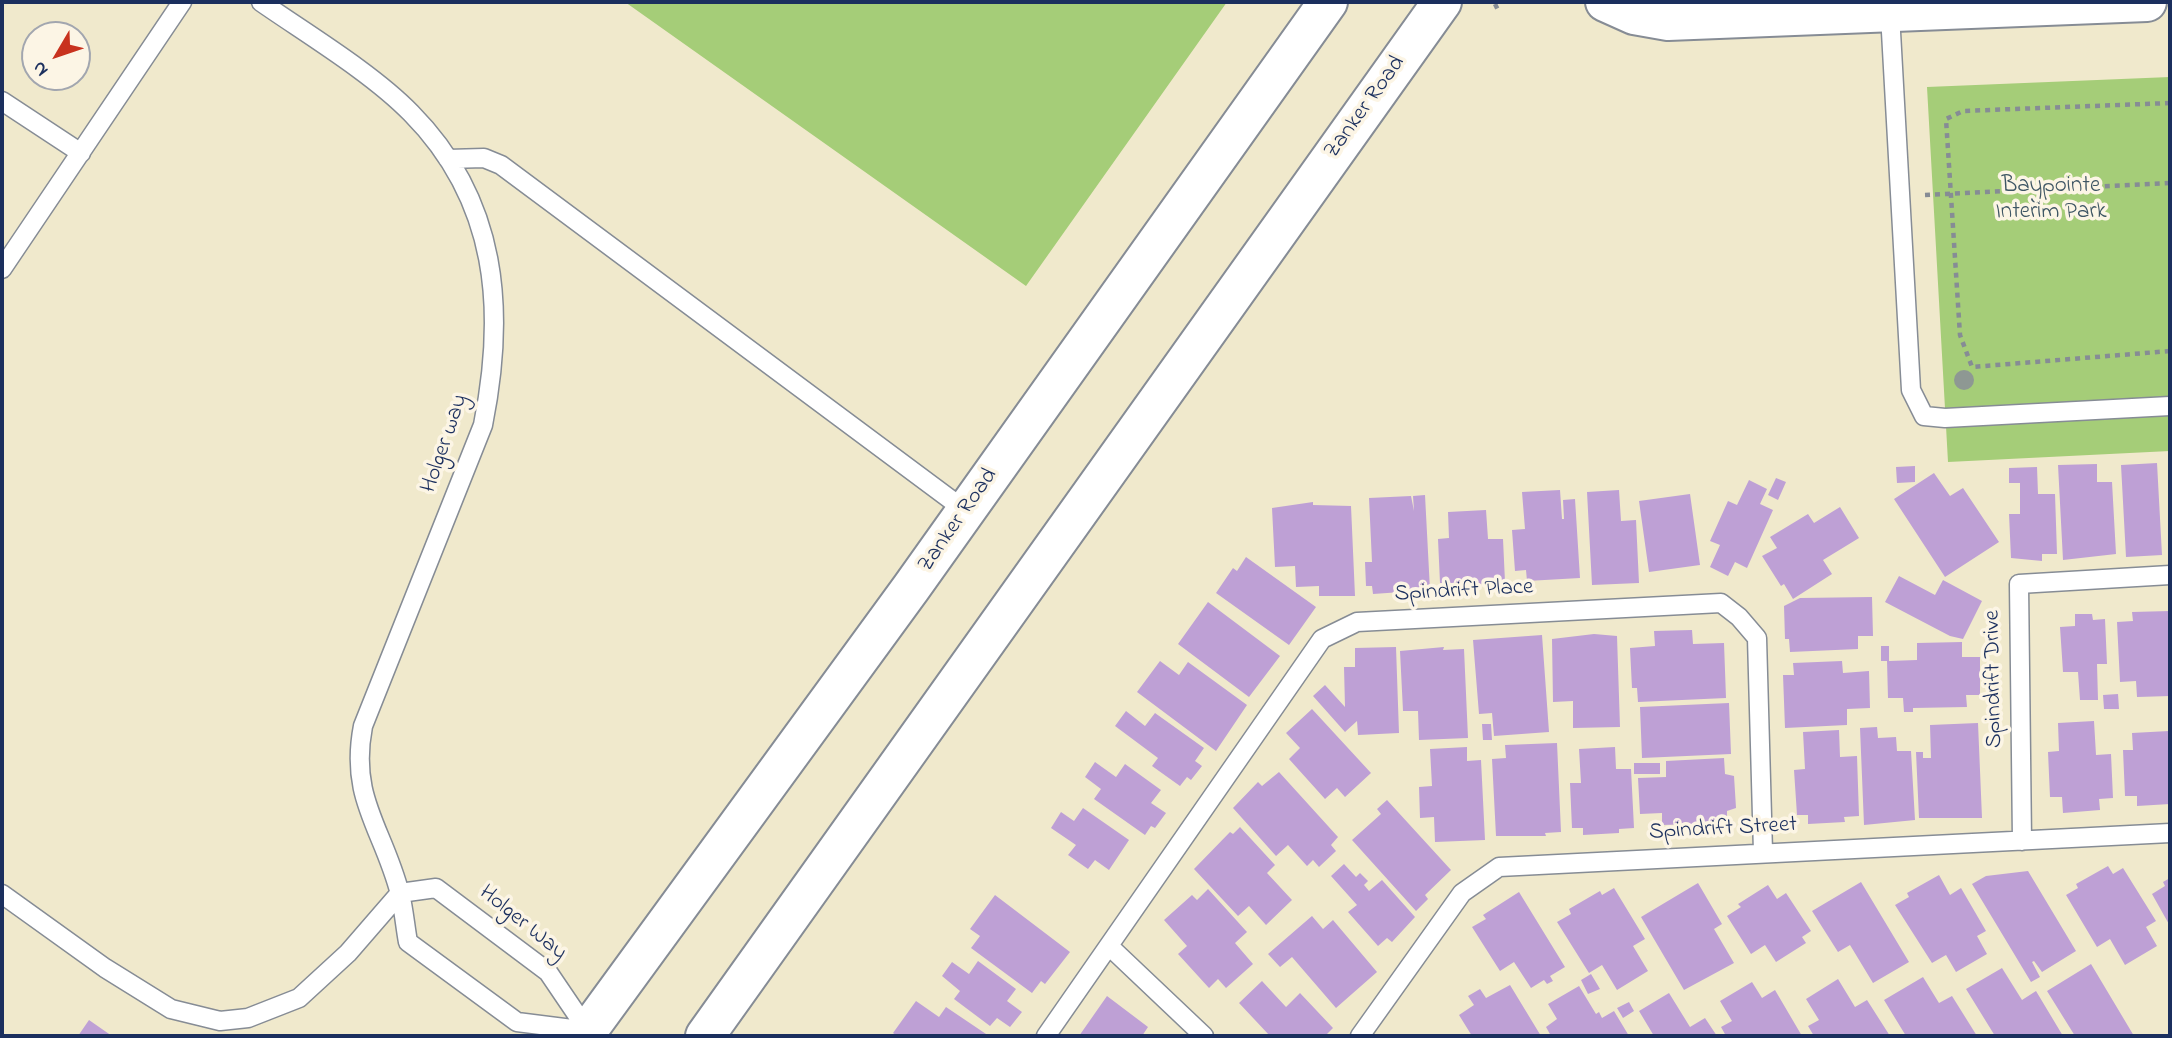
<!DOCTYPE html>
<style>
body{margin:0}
#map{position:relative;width:2172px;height:1038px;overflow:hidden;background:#f0e9cc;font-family:"Indie Flower",sans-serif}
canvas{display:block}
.frame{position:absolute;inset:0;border:4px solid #1b2f5e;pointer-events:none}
.north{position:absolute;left:21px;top:21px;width:70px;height:70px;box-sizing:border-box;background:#fcf5e5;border:2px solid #a2a6af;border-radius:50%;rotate:231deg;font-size:19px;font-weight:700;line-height:28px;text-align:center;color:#1b2f5e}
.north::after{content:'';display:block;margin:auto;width:24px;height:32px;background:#c8321e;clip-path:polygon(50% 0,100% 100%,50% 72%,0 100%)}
</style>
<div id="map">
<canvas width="2172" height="1038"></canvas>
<div class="frame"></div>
<div class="north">N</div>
</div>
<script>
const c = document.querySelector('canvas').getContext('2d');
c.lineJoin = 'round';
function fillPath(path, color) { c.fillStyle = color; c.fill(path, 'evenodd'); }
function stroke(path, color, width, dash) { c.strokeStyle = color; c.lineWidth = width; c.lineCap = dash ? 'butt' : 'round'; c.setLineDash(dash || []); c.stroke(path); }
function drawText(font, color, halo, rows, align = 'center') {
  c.font = font + ' "Indie Flower",sans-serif'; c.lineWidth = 7; c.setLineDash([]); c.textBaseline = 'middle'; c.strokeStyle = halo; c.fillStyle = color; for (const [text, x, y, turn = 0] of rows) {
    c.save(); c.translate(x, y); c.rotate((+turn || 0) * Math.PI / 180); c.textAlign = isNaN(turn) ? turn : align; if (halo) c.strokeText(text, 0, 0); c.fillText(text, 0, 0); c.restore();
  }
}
const green = new Path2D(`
 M 625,2 L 1227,2 L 1026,286 Z
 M 2170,77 L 2170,451 L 1948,462 L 1927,87 Z`);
const building = new Path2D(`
 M 2157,463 L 2162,555 L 2126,557 L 2121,465 Z
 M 2097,464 L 2097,482 L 2112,482 L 2116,554 L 2063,560 L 2058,465 Z
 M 1915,466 L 1915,482 L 1897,483 L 1896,467 Z
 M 2037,467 L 2038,494 L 2055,494 L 2057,554 L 2042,554 L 2042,561 L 2011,558 L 2009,514 L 2020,514 L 2020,483 L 2009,483 L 2009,468 Z
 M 1934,473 L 1950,496 L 1963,488 L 1999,542 L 1945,577 L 1894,499 Z
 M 1776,478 L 1786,482 L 1778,500 L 1768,495 Z
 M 1749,480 L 1767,489 L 1760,504 L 1773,510 L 1747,568 L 1735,562 L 1728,576 L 1710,567 L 1720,545 L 1710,541 L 1728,501 L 1737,505 Z
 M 1560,490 L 1562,519 L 1564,519 L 1563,500 L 1575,499 L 1580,578 L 1527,581 L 1526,570 L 1515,571 L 1512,530 L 1525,529 L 1522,492 Z
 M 1619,490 L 1621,521 L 1636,520 L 1639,583 L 1592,585 L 1587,492 Z
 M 1690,494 L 1700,565 L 1649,572 L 1639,501 Z
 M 1425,495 L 1430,590 L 1373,594 L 1372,586 L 1366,586 L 1365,562 L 1372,562 L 1369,498 L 1411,496 L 1414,511 L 1413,496 Z
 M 1313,502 L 1313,505 L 1351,506 L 1355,596 L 1319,596 L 1319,586 L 1296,587 L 1295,566 L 1275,567 L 1272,508 Z
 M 1840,507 L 1859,538 L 1823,560 L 1832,574 L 1793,599 L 1784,584 L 1781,586 L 1762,556 L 1777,548 L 1770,537 L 1808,514 L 1814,523 Z
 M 1486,510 L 1488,539 L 1503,539 L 1505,582 L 1452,587 L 1452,583 L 1440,583 L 1438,539 L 1449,538 L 1448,512 Z
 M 1246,557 L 1316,607 L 1289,645 L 1216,593 L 1233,568 L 1237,571 Z
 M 1899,576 L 1935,595 L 1943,580 L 1982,601 L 1963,639 L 1950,636 L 1885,602 Z
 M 1872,597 L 1873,636 L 1858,636 L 1858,649 L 1790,652 L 1789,639 L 1785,639 L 1784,606 L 1800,598 Z
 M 1208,602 L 1280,656 L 1249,697 L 1178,644 Z
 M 2170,611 L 2170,696 L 2137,697 L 2136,681 L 2120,682 L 2117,622 L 2133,621 L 2132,612 Z
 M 2075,614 L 2092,614 L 2093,620 L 2105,619 L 2107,664 L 2097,664 L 2098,700 L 2080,700 L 2078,672 L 2063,672 L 2060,627 L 2075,626 Z
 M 1692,630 L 1693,644 L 1724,643 L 1726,698 L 1638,702 L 1637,688 L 1632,688 L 1630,648 L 1655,646 L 1654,631 Z
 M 1594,634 L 1617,636 L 1620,727 L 1573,728 L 1573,701 L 1553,702 L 1552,639 Z
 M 1542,635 L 1549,732 L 1494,736 L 1492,713 L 1479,714 L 1473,640 Z
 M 1962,642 L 1962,657 L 1980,657 L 1980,695 L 1966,695 L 1967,707 L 1913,708 L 1913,712 L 1904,712 L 1903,698 L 1888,698 L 1887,661 L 1881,661 L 1881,646 L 1889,646 L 1889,661 L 1917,660 L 1917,643 Z
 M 1396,647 L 1399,733 L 1358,735 L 1357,721 L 1345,732 L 1313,696 L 1325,685 L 1345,707 L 1344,667 L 1355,667 L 1355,648 Z
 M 1444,647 L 1443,650 L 1464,649 L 1468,738 L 1419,740 L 1418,711 L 1403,711 L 1400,651 Z
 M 1160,661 L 1179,675 L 1188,662 L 1247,705 L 1216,751 L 1137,692 Z
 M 1842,661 L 1843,673 L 1869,671 L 1870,708 L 1847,709 L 1847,725 L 1785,728 L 1783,675 L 1794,675 L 1793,663 Z
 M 2118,694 L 2119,709 L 2104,709 L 2103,695 Z
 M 1729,703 L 1731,754 L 1642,758 L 1640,707 Z
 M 1312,709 L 1371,773 L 1345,797 L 1337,788 L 1325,799 L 1289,759 L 1300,748 L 1286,733 Z
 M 1126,711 L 1145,726 L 1155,713 L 1204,748 L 1195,761 L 1202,766 L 1191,780 L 1187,777 L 1180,786 L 1152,766 L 1158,758 L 1115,726 Z
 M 2094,721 L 2096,755 L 2111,754 L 2113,798 L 2099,799 L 2100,810 L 2063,813 L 2062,797 L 2050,797 L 2048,752 L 2059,751 L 2058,723 Z
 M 1978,723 L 1982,818 L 1919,818 L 1916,752 L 1923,752 L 1923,758 L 1931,758 L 1930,725 Z
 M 1482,724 L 1491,724 L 1492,740 L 1483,740 Z
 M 1877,727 L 1878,738 L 1896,737 L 1897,751 L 1911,751 L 1915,820 L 1864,825 L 1860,728 Z
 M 1839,730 L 1840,757 L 1857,756 L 1859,816 L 1844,817 L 1845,822 L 1808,824 L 1808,815 L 1797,815 L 1794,770 L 1805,769 L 1803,732 Z
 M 2169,731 L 2170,804 L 2137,806 L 2137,796 L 2125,796 L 2123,750 L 2133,750 L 2132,733 Z
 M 1557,743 L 1561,832 L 1545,833 L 1546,836 L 1496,836 L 1492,759 L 1506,758 L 1505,745 Z
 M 1467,747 L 1467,761 L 1481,760 L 1485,840 L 1435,842 L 1434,817 L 1420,818 L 1419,787 L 1432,786 L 1430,749 Z
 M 1615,747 L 1616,769 L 1631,769 L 1634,828 L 1619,829 L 1619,833 L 1583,835 L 1583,828 L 1572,828 L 1570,783 L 1581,783 L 1579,749 Z
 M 1724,758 L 1725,774 L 1734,776 L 1736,808 L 1727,811 L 1727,823 L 1662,825 L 1662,813 L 1640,814 L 1638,778 L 1666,777 L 1666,761 Z
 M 1095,762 L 1116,777 L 1125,764 L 1161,790 L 1151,803 L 1166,813 L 1155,828 L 1151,826 L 1145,835 L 1094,799 L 1101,789 L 1085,777 Z
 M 1634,763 L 1660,763 L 1660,774 L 1634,774 Z
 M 1279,772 L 1338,837 L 1331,845 L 1336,851 L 1319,867 L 1313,860 L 1307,866 L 1288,845 L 1276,856 L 1233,808 L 1258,782 L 1262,786 Z
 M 1387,800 L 1451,870 L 1425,895 L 1428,899 L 1416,911 L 1352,840 L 1381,814 L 1377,809 Z
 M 1083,808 L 1129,840 L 1109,870 L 1095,860 L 1088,869 L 1068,855 L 1076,845 L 1051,828 L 1061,812 L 1074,821 Z
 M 1240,827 L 1275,865 L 1267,873 L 1292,900 L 1266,925 L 1249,906 L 1238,916 L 1194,869 L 1230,832 L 1233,834 Z
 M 1344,864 L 1356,877 L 1360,873 L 1368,881 L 1364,885 L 1369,891 L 1382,880 L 1415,917 L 1392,942 L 1387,938 L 1378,946 L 1348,912 L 1357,905 L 1331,876 Z
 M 2108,866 L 2113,874 L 2123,868 L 2156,921 L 2146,927 L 2157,946 L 2125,965 L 2110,939 L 2097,947 L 2066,895 L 2078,888 L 2076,884 Z
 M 2028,871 L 2076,951 L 2042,972 L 2034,961 L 2032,962 L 2040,977 L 2031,982 L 1972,884 L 1986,876 Z
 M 1939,875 L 1950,895 L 1961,888 L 1986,931 L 1977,936 L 1987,954 L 1956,972 L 1946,955 L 1932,963 L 1895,905 L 1909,897 L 1907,893 Z
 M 2170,878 L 2170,926 L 2152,894 L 2165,886 L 2163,882 Z
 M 1861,882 L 1909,962 L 1873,983 L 1850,945 L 1838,952 L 1812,911 Z
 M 1698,883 L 1722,924 L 1714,929 L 1734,963 L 1684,990 L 1641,917 Z
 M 1768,885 L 1777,899 L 1786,893 L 1811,931 L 1802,937 L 1806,943 L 1776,962 L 1765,945 L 1751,954 L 1727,916 L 1741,907 L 1738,904 Z
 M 1614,888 L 1645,939 L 1633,946 L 1648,971 L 1617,990 L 1602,965 L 1589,973 L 1557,922 L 1571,914 L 1569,909 L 1600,891 L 1602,895 Z
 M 1208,889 L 1247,932 L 1235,943 L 1253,964 L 1226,988 L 1218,979 L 1209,988 L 1178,954 L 1187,946 L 1164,920 L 1192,895 L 1197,900 Z
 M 1519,892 L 1565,967 L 1550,976 L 1553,981 L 1547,984 L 1544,980 L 1531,988 L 1514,962 L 1500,971 L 1472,927 L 1486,919 L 1483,915 Z
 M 995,895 L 1070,952 L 1045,984 L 1041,981 L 1032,993 L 971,948 L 980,936 L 970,929 Z
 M 1312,916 L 1323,929 L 1333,920 L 1377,972 L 1336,1008 L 1292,957 L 1280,967 L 1268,954 Z
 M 978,961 L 1016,989 L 1007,1001 L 1022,1012 L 1010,1027 L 997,1018 L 990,1026 L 954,999 L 960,991 L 942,976 L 952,962 L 969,974 Z
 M 2091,964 L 2134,1036 L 2075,1036 L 2047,991 Z
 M 2002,968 L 2022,1000 L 2036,991 L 2063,1036 L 1995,1036 L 1966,989 Z
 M 1591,974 L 1600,989 L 1588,994 L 1581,980 Z
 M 1923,977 L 1939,1003 L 1952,996 L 1977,1036 L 1906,1036 L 1884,1000 Z
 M 1838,979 L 1855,1007 L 1867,1000 L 1890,1036 L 1814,1036 L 1808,1026 L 1819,1020 L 1806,999 Z
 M 1262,981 L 1286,1007 L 1300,993 L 1333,1028 L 1325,1036 L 1270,1036 L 1239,1003 Z
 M 1752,982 L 1762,998 L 1775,990 L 1802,1036 L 1726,1036 L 1721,1027 L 1732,1021 L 1720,1001 Z
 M 1510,985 L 1541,1036 L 1472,1036 L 1459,1015 L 1474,1005 L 1468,996 L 1480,989 L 1486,998 Z
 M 1579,986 L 1596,1014 L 1599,1012 L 1602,1018 L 1614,1011 L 1629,1036 L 1551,1036 L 1546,1027 L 1557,1019 L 1548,1004 Z
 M 1669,993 L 1690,1027 L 1705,1018 L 1717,1036 L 1654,1036 L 1639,1011 Z
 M 1107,996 L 1148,1027 L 1142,1036 L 1079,1036 Z
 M 916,1001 L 939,1017 L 946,1007 L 989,1036 L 897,1036 L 893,1033 Z
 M 1629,1002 L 1634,1011 L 1623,1018 L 1617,1008 Z
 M 89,1020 L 112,1036 L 78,1036 Z`);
const path = new Path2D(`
 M 1495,4 L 1498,10
 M 2170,103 L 1963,111 L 1946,119 L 1960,335 L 1972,367 L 2170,351
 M 1925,195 L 2170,183`);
const service = new Path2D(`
 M 261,2 C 307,34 372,73 411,113 C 498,201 506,310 483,425 L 363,726 C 349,799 383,828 400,894 C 404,910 405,926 408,942 L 517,1022 L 588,1031
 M 1890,14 L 1911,390 L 1924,416 L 1945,418 L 2170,406
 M 2,101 L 81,153
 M 448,159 L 484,158 L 501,165 L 966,511
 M 2,269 L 182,2
 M 2022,841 L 2019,584 L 2170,575
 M 400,893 L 436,888 L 548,972 L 588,1031
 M 2,894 L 105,968 L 171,1009 L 220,1021 L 248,1018 L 299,998 L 348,953 L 400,893
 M 1109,946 L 1204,1036
 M 1046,1036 L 1322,639 L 1357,622 L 1721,603 L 1739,617 L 1757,638 L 1763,852
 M 1360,1036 L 1462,893 L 1499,867 L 2170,833`);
const secondary = new Path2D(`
 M 1605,2 L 1634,15 L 1668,21 L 2147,2`);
const primary = new Path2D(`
 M 584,1036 L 911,588 L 1328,2
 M 705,1036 L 1442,2`);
const trees = [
 [1964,380]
];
const streetNames = [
 ["Zanker Road",1366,108,-54],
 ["Holger way",446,444,-71],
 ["Zanker Road",959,521,-55],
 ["Spindrift Place",1464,592,-3],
 ["Spindrift Drive",1995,679,-91],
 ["Spindrift Street",1723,830,-3],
 ["Holger Way",522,924,39]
];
const parkNames = [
 ["Baypointe",2051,187],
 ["Interim Park",2051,213]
];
fillPath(green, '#a5cd78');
fillPath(building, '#bea0d5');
stroke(service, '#868c95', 21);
stroke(secondary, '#868c95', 42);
stroke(primary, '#868c95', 42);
stroke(path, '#868c95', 4.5, [5, 5]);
stroke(service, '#fff', 18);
stroke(secondary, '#fff', 38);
stroke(primary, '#fff', 38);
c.fillStyle = '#8e9893';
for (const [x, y] of trees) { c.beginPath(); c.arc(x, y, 10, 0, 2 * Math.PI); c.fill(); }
drawText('23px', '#1b2f5e', '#fcf5e5', streetNames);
drawText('23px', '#3e5664', '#fcf5e5', parkNames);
</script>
